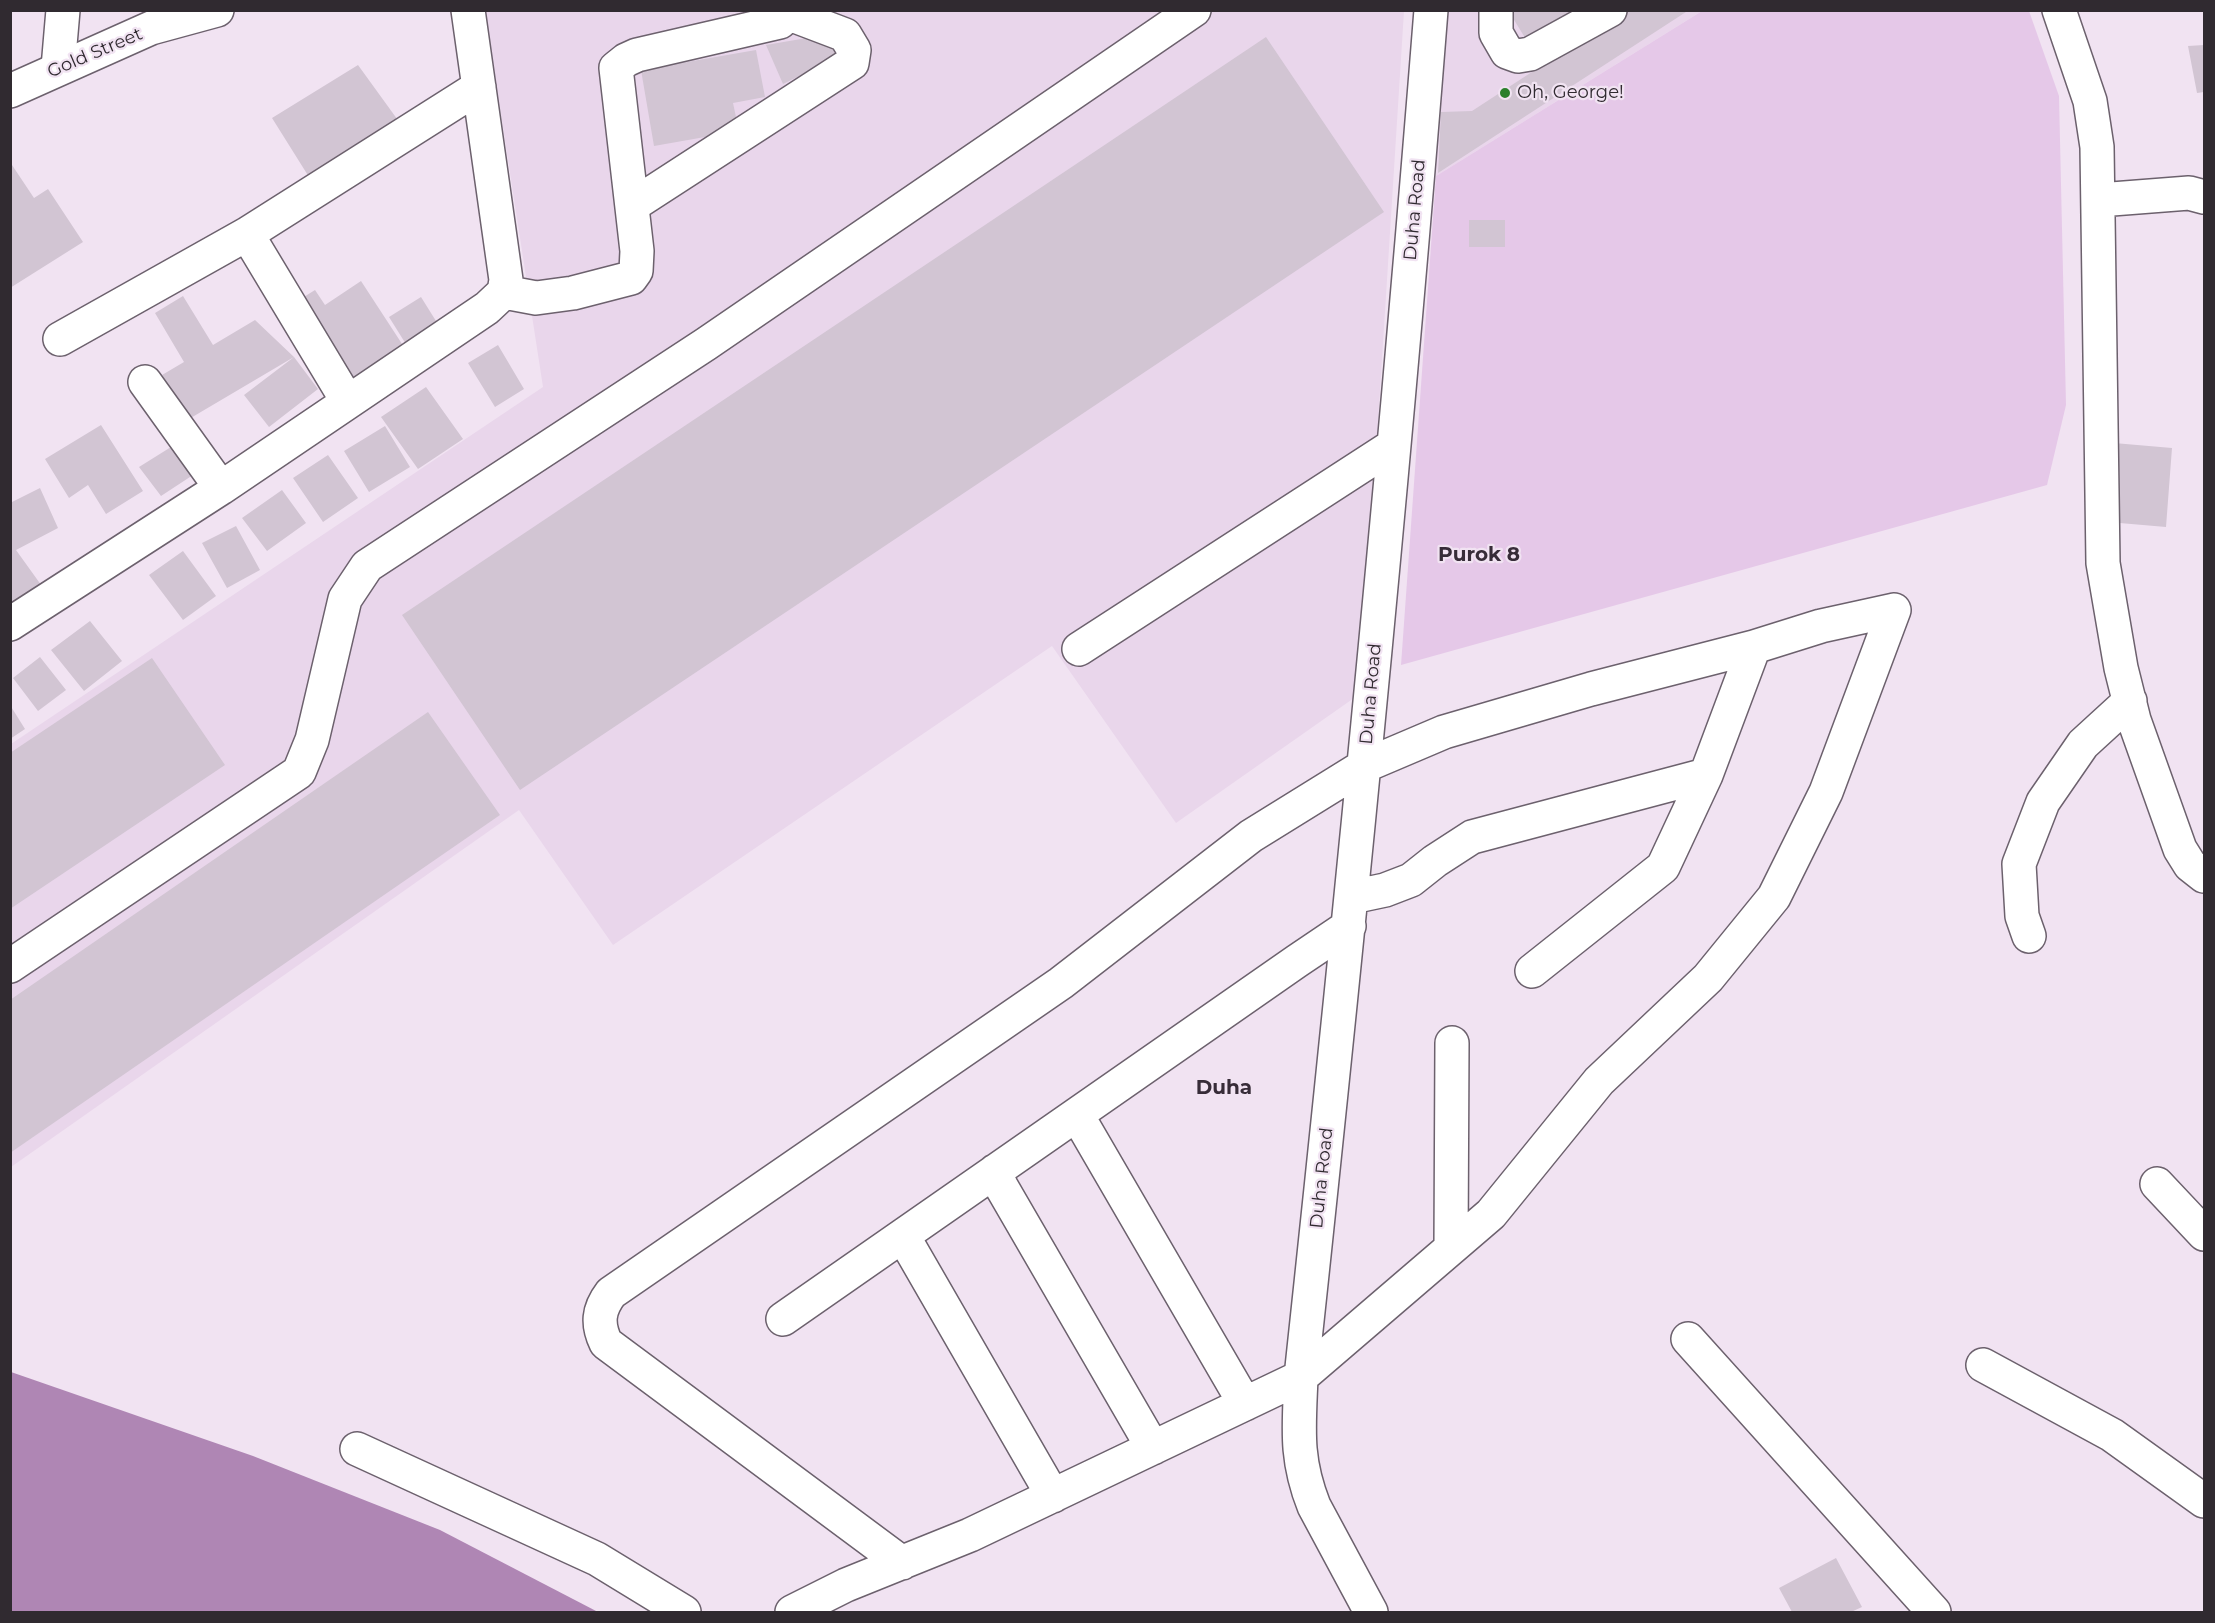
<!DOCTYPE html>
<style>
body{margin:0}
#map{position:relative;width:2215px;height:1623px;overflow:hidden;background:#f1e3f2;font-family:Montserrat,sans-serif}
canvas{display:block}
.frame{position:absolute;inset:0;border:12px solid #302a30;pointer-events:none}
</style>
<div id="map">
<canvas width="2215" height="1623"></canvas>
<div class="frame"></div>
</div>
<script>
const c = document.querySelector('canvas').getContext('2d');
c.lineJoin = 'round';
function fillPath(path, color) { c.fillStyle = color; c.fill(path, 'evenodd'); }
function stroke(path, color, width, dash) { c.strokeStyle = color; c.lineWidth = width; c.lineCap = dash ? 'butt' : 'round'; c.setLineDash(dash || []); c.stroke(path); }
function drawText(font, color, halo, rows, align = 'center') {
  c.font = font + ' Montserrat,sans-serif'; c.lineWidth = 4.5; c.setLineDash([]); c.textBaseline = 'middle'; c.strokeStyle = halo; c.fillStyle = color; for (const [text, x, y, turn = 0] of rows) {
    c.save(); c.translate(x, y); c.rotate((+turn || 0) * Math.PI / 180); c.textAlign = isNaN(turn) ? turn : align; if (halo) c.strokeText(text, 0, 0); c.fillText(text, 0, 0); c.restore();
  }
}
const built = new Path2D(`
 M 485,11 L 1404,11 L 1378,422 L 1354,698 L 1176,823 L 1052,646 L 613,945 L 519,810 L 11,1167 L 11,744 L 543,387 Z
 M 1444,11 L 1702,11 L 1436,176 Z`);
const green = new Path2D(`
 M 1702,11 L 2029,11 L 2059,96 L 2066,405 L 2047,485 L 1401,665 L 1436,176 Z`);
const water = new Path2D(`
 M 11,1372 L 253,1456 L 440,1530 L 598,1612 L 11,1612 Z`);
const building = new Path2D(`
 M 1508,10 L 1577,10 L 1527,41 Z
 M 1627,10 L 1689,10 L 1438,173 L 1441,112 L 1472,111 Z
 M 830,34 L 844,54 L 783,84 L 766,45 Z
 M 1266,37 L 1384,212 L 520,790 L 402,615 Z
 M 2204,45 L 2204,92 L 2197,93 L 2188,46 Z
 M 756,50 L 765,97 L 733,103 L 739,131 L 654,146 L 641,70 Z
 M 358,65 L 400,123 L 314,185 L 272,118 Z
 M 12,165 L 34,198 L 48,189 L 83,242 L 10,288 L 10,166 Z
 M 1469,220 L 1505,220 L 1505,247 L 1469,247 Z
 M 361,281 L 406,350 L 354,384 L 299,300 L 315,290 L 325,305 Z
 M 183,296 L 213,345 L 255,320 L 294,357 L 189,419 L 162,375 L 184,362 L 155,313 Z
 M 421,297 L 441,329 L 409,349 L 389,317 Z
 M 498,345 L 524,389 L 495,407 L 468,363 Z
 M 294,357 L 318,389 L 269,427 L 244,395 Z
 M 426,387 L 463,439 L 418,469 L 381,417 Z
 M 101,425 L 143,491 L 106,514 L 88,485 L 69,498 L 45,459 Z
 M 385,426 L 410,467 L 369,492 L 344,451 Z
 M 2114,443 L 2172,448 L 2166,527 L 2108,522 Z
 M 171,447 L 193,475 L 161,496 L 139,467 Z
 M 328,455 L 358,498 L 323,522 L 293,478 Z
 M 40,488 L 58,528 L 16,550 L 44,589 L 10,612 L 10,503 Z
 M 282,490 L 306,523 L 267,551 L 242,518 Z
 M 236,526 L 260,570 L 227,588 L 202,543 Z
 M 183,551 L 216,596 L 183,620 L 149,575 Z
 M 90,621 L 122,661 L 84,691 L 51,650 Z
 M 40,657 L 66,690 L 38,711 L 13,678 Z
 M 152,658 L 225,765 L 10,909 L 10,753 Z
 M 10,705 L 25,729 L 10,739 Z
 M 428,712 L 500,815 L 10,1153 L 10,1000 Z
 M 1836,1558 L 1862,1607 L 1851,1612 L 1792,1612 L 1779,1588 Z`);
const minor = new Path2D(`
 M 1496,10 L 1496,33 L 1507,52 L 1518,56 L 1530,54 L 1610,10
 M 2059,10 L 2090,101 L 2097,147 L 2103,563 L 2121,668 L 2134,720 L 2180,849 L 2190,865 L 2204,876
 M 58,68 L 63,10
 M 2099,200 L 2189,193 L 2204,197
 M 633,205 L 852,63 L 854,50 L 845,35 L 787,13
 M 247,234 L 348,402
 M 504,292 L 536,298 L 573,293 L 631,278 L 636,271 L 637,251 L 616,68 L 626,60 L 637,55 L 780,22 L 787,10
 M 60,339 L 247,234 L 479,87
 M 145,382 L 221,488
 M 10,624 L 221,488 L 487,308 L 504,292 L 506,280 L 468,10
 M 1079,649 L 1394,445
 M 1352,897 L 1385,890 L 1411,880 L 1435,861 L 1472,837 L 1706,775
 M 2029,936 L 2022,916 L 2019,864 L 2043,802 L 2083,744 L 2130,701
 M 10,966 L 299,772 L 312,740 L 345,599 L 367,566 L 706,344 L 1194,10
 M 1532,971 L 1663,867 L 1706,775 L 1754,647
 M 1077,1115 L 1245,1404
 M 995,1171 L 1001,1186 L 1153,1448
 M 2157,1184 L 2204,1234
 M 903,1236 L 1053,1496
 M 1451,1248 L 1452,1043
 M 783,1319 L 1297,961 L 1349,926
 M 1688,1339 L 1934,1612
 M 1983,1365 L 2112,1435 L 2204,1501
 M 357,1449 L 597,1559 L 684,1612
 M 902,1563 L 606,1343 C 597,1324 598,1310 611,1293 L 1061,983 L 1251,836 L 1364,766 L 1444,732 L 1591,689 L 1754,647 L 1821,626 L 1894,610
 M 792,1612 L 846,1585 L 970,1535 L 1301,1377 L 1491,1214 L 1599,1081 L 1708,978 L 1774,897 L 1826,792 L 1894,610
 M 1371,1612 L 1314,1506 C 1295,1458 1299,1428 1301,1377 C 1350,922 1395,467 1431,10`);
const major = new Path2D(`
 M 10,91 L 151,28 L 217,10`);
const markers = [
 [1505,93,6,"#2b7f2b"]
];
const streetNames = [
 ["Gold Street",95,53,-23],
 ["Duha Road",1415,210,-85],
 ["Duha Road",1371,694,-85],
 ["Duha Road",1322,1178,-84]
];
const poiNames = [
 ["Oh, George!",1517,93]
];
const neighbourhoodNames = [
 ["Purok 8",1479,555],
 ["Duha",1224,1088]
];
fillPath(built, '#e9d6eb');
fillPath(green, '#e5c8e8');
fillPath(water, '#af86b4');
fillPath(building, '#d2c5d3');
stroke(minor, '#6c616d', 36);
stroke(major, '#6c616d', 36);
stroke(minor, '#fff', 33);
stroke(major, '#fff', 33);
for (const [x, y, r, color] of markers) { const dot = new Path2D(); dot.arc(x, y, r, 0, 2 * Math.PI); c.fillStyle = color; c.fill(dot); stroke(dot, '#f1e3f2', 2); }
drawText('18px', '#302a30', '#f1e3f2', streetNames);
drawText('18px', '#302a30', '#f1e3f2', poiNames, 'left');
drawText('bold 20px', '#372c38', '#f1e3f2', neighbourhoodNames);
</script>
